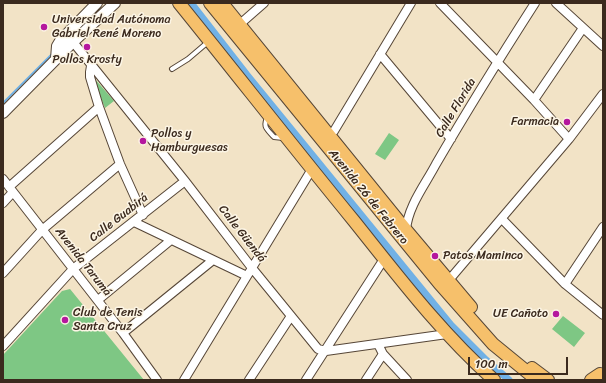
<!DOCTYPE html>
<meta charset="utf-8">
<style>
body{margin:0}
#map{position:relative;width:606px;height:383px;overflow:hidden;background:#f2e3c6;font-family:Sriracha,sans-serif}
canvas{display:block}
.frame{position:absolute;inset:0;border:4px solid #3b2a1e;pointer-events:none}
.scale{position:absolute;left:468px;top:357px;width:100px;height:18px;box-sizing:border-box;border:2px solid #3b2a1e;border-top:0;padding-left:5px;font-size:12px;line-height:14px;white-space:nowrap;color:#3b2a1e;-webkit-text-stroke:3px #fcf5e5;paint-order:stroke}
</style>
<div id="map">
<canvas width="606" height="383"></canvas>
<div class="frame"></div>
<div class="scale">100 m</div>
</div>
<script>
const c = document.querySelector('canvas').getContext('2d');
c.lineJoin = 'round';
function fillPath(path, color) { c.fillStyle = color; c.fill(path, 'evenodd'); }
function stroke(path, color, width, dash) { c.strokeStyle = color; c.lineWidth = width; c.lineCap = dash ? 'butt' : 'round'; c.setLineDash(dash || []); c.stroke(path); }
function drawText(font, color, halo, rows, align = 'center') {
  c.font = font + ' Sriracha,sans-serif'; c.lineWidth = 3; c.setLineDash([]); c.textBaseline = 'middle'; c.strokeStyle = halo; c.fillStyle = color; for (const [text, x, y, turn = 0] of rows) {
    c.save(); c.translate(x, y); c.rotate((+turn || 0) * Math.PI / 180); c.textAlign = isNaN(turn) ? turn : align; if (halo) c.strokeText(text, 0, 0); c.fillText(text, 0, 0); c.restore();
  }
}
const green = new Path2D(`
 M 95,79 L 114,101 L 105,108 L 94,80 Z
 M 389,133 L 399,140 L 385,160 L 375,154 Z
 M 70,289 L 144,380 L 3,380 L 3,355 L 62,291 Z
 M 563,316 L 585,333 L 574,347 L 552,329 Z`);
const stream = new Path2D(`
 M 3,103 L 53,53`);
const canal = new Path2D(`
 M 191,3 L 247,75 L 451,325 L 486,360 L 509,380`);
const service = new Path2D(`
 M 172,69 L 188,59 L 208,42
 M 268,116 C 262,127 267,129 274,137 L 283,138`);
const minor = new Path2D(`
 M 440,3 L 534,100 L 569,139
 M 556,3 L 603,46
 M 240,24 L 264,3
 M 73,42 L 185,181 L 252,268 L 318,349 L 326,351 L 447,334
 M 380,54 L 451,139
 M 91,66 L 90,72 L 90,77 L 99,107 L 120,164 L 143,215
 M 534,100 L 583,28
 M 330,135 L 334,131 L 411,3
 M 3,179 L 123,333 L 157,380
 M 9,187 L 99,107
 M 3,203 L 13,192
 M 502,219 L 565,284 L 603,315
 M 134,222 L 247,276
 M 406,230 C 408,206 425,185 436,164 C 468,109 501,56 535,3
 M 3,273 L 42,230 L 120,164
 M 449,280 L 569,139 L 603,94
 M 565,284 L 603,227
 M 98,300 L 171,240
 M 123,333 L 213,260
 M 378,344 L 383,354 L 407,380
 M 3,346 L 73,269 L 185,181
 M 184,380 L 312,169
 M 249,380 L 291,316
 M 306,380 L 384,259
 M 366,380 L 383,354`);
const tertiary = new Path2D(`
 M 56,59 L 57,46 L 60,41 L 97,3
 M 3,113 L 73,42 L 115,3`);
const primary = new Path2D(`
 M 179,3 C 238,76 295,149 354,221 C 398,276 441,333 494,380
 M 210,3 L 439,283 L 493,344 L 537,380
 M 222,3 L 406,230 L 471,307
 M 532,368 L 548,380
 M 591,380 L 600,374`);
const markers = [
 [44,27,4,"#b5179e"],
 [87,47,4,"#b5179e"],
 [567,122,4,"#b5179e"],
 [143,141,4,"#b5179e"],
 [435,256,4,"#b5179e"],
 [556,314,4,"#b5179e"],
 [65,320,4,"#b5179e"]
];
const poiNames = [
 ["Universidad Autónoma",52,20],
 ["Gabriel René Moreno",52,34],
 ["Pollos Krosty",87,60,"center"],
 ["Farmacia",559,122,"right"],
 ["Pollos y",151,134],
 ["Hamburguesas",151,148],
 ["Patos Maminco",443,256],
 ["Club de Tenis",73,313],
 ["Santa Cruz",73,327],
 ["UE Cañoto",548,314,"right"]
];
const streetNames = [
 ["Calle Florida",456,108,-59],
 ["Avenida 26 de Febrero",368,197,51],
 ["Calle Guabirá",119,218,-38],
 ["Calle Güendá",242,234,52],
 ["Avenida Tarumá",83,262,52]
];
fillPath(green, '#7ec784');
stroke(stream, '#71b1e5', 2);
stroke(canal, '#71b1e5', 7);
stroke(service, '#564637', 6);
stroke(minor, '#564637', 10);
stroke(tertiary, '#564637', 12);
stroke(primary, '#564637', 14);
stroke(service, '#fff', 4);
stroke(minor, '#fff', 8);
stroke(tertiary, '#fff', 10);
stroke(primary, '#f6c06b', 12);
for (const [x, y, r, color] of markers) { const dot = new Path2D(); dot.arc(x, y, r, 0, 2 * Math.PI); c.fillStyle = color; c.fill(dot); stroke(dot, '#fcf5e5', 1.5); }
drawText('12px', '#3b2a1e', '#fcf5e5', poiNames, 'left');
drawText('12px', '#3b2a1e', '#fcf5e5', streetNames);
</script>
